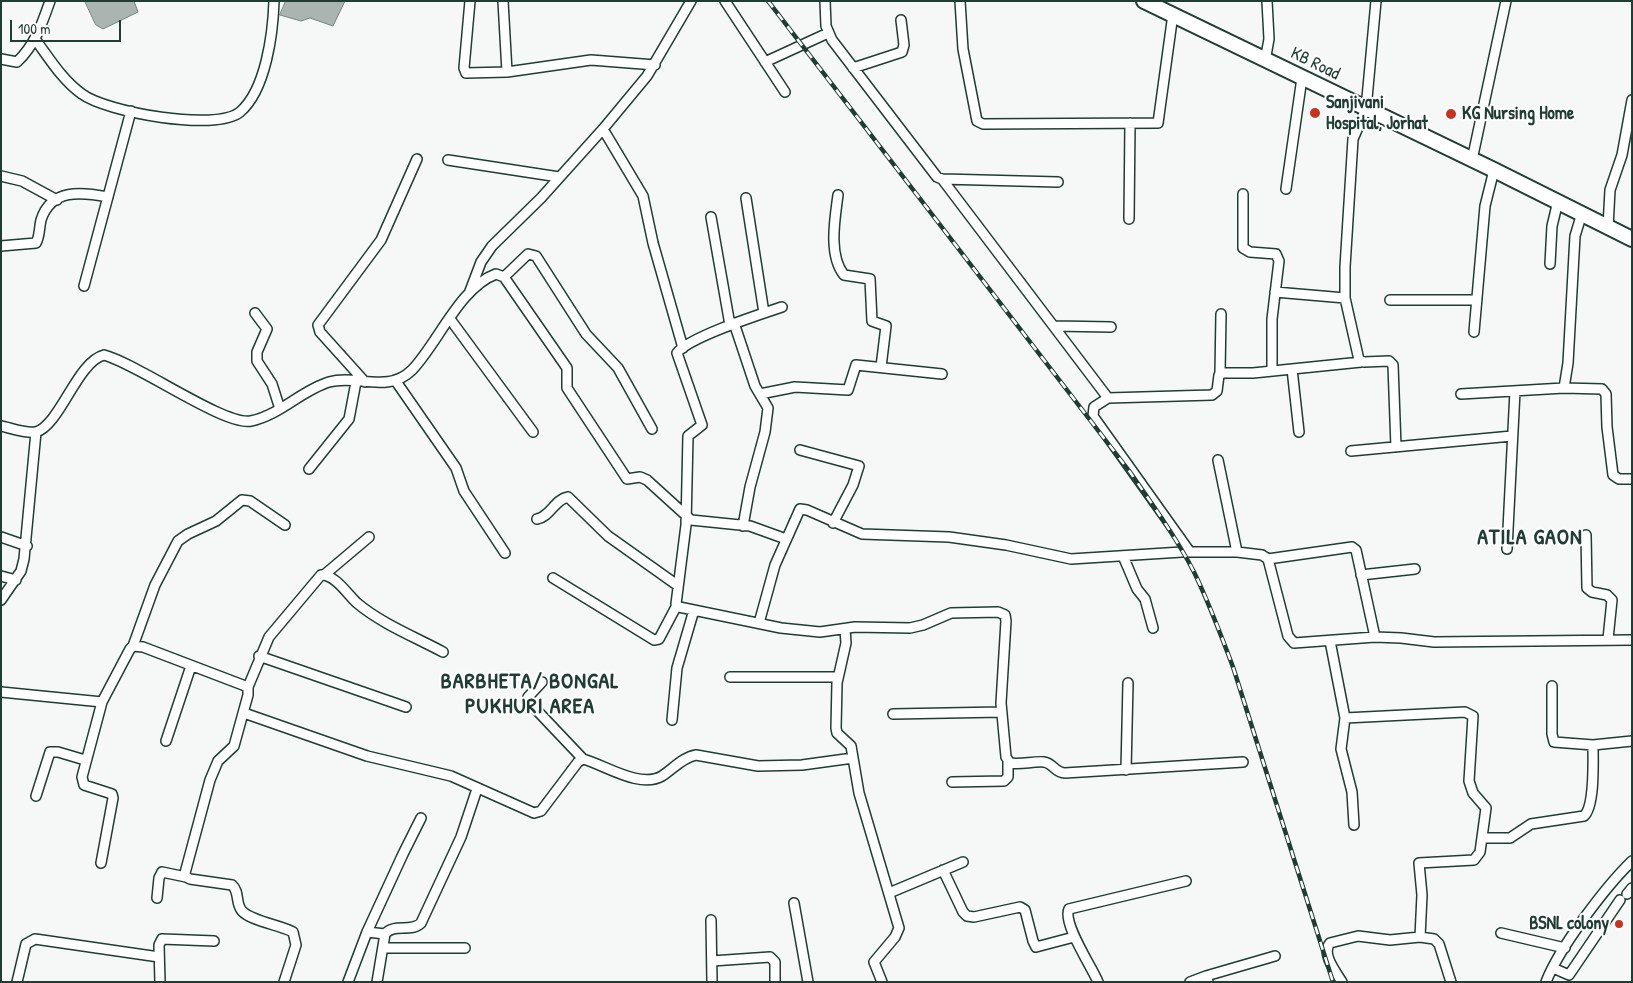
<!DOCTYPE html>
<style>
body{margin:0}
#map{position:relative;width:1633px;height:983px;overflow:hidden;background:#f6f7f7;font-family:"Patrick Hand",sans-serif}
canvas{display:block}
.frame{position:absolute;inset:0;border:2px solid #1f3d34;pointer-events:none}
.scale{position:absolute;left:10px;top:20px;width:111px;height:22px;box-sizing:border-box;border:2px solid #1f3d34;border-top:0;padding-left:6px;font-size:15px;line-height:18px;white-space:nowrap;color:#1f3d34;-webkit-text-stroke:4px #fff;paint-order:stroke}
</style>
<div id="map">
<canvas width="1633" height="983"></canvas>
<div class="frame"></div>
<div class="scale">100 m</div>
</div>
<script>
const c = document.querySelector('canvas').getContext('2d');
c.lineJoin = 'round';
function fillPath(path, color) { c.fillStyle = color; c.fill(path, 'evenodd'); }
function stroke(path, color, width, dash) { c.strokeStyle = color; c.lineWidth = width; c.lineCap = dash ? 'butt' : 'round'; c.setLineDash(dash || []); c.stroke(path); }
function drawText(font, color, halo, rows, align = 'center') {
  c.font = font + ' "Patrick Hand",sans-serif'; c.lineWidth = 4; c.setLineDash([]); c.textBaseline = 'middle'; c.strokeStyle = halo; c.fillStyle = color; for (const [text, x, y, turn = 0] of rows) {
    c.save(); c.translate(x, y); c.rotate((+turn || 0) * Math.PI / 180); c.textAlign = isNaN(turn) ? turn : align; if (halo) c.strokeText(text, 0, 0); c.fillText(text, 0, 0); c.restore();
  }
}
const water = new Path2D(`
 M 85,1 L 134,1 L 138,12 L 103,29 L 96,25 Z
 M 286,1 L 345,1 L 333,26 L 310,18 L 301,21 L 280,15 Z`);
const street = new Path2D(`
 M 470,1 L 464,68 L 466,73 L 507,72 L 591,60 L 655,65
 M 503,1 L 507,72
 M 725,1 L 785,92
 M 825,1 L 826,26 L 832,40 L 937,177 L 942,179 L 1058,182
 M 960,1 L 963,49 L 977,121 L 983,124 L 1158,123 L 1173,14
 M 1376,1 L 1366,109 L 1353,139 L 1345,267 L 1345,298 L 1359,360 L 1364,362 L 1389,361 L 1393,365 L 1396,447
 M 35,39 C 49,58 63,81 82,94 C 106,112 216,132 240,112 C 266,90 273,33 274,1
 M 1,59 L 17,62 C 35,45 42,24 50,1
 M 1265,61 L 1269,39 L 1267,1
 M 765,62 L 828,33
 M 853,68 L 902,52 L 904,45 L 901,20
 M 603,129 L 643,196 L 653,243 L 683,348
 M 448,160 L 559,177
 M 1472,160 L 1506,1
 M 1,176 L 22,181 L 57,200
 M 942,179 L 1108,398
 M 1286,189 L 1302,78
 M 1243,194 L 1243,248 L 1250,252 L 1276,254 L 1279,261 L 1272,319 L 1272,371
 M 838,195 C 835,218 828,255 844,275 L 870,279 L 872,321 L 886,326 L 881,367
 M 746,198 L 764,313
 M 711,217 L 730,325
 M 1129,219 L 1130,123
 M 1608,227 L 1610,190 L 1622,155 L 1632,100
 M 1,246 L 36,243 C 40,236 39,228 41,220 C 51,188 82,192 108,197
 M 1550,264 L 1552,226 L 1558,201
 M 504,277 L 528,254 L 536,256 L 586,334 L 618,368 L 652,429
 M 84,286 L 131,111
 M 470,291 L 481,262 L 492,246 L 541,198 L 603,129 L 647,76 L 691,1
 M 1275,292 L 1345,298
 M 1390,300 L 1476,300
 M 782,307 C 761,314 689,337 677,353 L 702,425 L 688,436 L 686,525 L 676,604 L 679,607 L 781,628 L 820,632 L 855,627 L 910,628 L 923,625 L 951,613 L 998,612 L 1005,615 L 1006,621 L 1001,703 L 1006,757 L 1010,763 C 1021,765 1033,761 1044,762 C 1053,763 1055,773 1065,773 L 1243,762
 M 255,313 L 267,329 L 257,352 L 257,361 L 272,384 L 280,409
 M 450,319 L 533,432
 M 734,323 L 755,386 L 768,408 L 765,432 L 750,487 L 743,526
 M 1055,326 L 1111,327
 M 1474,332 L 1485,206 L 1494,170
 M 1292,369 L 1299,432
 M 1220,373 L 1221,314
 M 395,380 L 456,468 L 464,491 L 505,553
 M 365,382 L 320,332 L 318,325 L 381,240 L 417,159
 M 1564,388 L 1568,363 L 1575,236 L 1582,213
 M 760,394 L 795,387 L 848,390 L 856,365 L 942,374
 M 1461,394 L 1564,388 L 1602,389 L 1606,394 L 1607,427 L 1613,475 L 1619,479 L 1632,479
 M 1,426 C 11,428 26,434 36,432 C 60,425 77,362 104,355 C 138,364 224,426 251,421 C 280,415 302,390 329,382 C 356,374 388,394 412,370 C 438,343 460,287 496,274 L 504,277 L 567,368 L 567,388 L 627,479 L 640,477 L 647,480 L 691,520 L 750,526 L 786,539
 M 800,450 L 859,466 L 853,485 L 833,523
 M 1351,451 L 1512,436
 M 1218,460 L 1237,552 L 1262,555 L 1268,559 L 1288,636 L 1294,643 L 1375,637 L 1401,638 L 1434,642 L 1632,640
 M 309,469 L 349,419 L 356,382
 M 537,519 C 550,517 555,499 568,497 L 608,536 L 677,585
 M 1586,535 L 1587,588 L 1592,592 L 1607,595 L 1612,600 L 1608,639
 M 1,537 L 27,546
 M 1507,549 L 1515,391
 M 1190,552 L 1093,416 L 1094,407 L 1108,398 L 1212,395 L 1217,391 L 1219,375 L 1223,373 L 1253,373 L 1361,362
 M 1123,556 L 1137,589 L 1145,599 L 1153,628
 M 1268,559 L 1352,547 L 1356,550 L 1375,637
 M 324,575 L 369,537
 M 1361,575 L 1415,569
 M 1,576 L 16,580
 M 553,578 L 654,640 L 659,639 L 677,605
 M 1,600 L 21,571 L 24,559 L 36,432
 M 759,623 L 775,565 L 800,509 L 807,510 L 862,534 L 949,537 L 1006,545 L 1071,559 L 1182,552 L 1237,552
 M 845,629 L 846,643 L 837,683 L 836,728 L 837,733 L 851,746 L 859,793 L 899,928 L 895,937 L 874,962 L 882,982
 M 1330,641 L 1345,718 L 1341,749 L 1352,792 L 1354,825
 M 133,646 L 155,585 L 178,541 L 188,534 L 216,521 L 242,500 L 250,501 L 285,525
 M 259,656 L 406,707
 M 730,677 L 838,677
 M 542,682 L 528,697 L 528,701 L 583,759
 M 1552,686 L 1552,734 L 1554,742 L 1593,745 L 1632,741
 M 248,687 L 269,637 L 321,575 C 335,574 348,595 357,603 C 382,624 415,637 443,652
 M 1,692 L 102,702
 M 244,713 L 367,756 L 451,776 L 534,813 L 541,811 L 578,762 L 583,759 C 605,765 640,789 662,776 C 673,769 683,757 696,755 L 758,766 L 802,765 L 853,758
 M 893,714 L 1001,712
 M 1345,718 L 1465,712 L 1473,716 L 1469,781 L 1473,793 L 1486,808 L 1480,852 L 1474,860 L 1419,863 L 1422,895 L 1420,937
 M 672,720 L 677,668 L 694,610
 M 166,741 L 191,666
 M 1126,770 L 1128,683
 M 952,782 L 1004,781 L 1008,777 L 1008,761
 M 36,796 L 50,752 L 58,752 L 85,760
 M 1482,838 L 1510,838 L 1531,824 L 1584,816 C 1595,806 1593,761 1593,745
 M 101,863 L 113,798 L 112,794 L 84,785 L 82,777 L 102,702 L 130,649 L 133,646 L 143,647 L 248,687 L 248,695 L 234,746 L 218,761 L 210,780 L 185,873 L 186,877 L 190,879 L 232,885 C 240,892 235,903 242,911 C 251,921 280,925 293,932 L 296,945 L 284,982
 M 943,870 L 963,912 L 967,916 L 974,917 L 1020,907 L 1025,910 L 1033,941 L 1036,947 L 1074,937
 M 889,893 L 963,862
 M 1627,894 L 1632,888
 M 157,898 L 159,878 L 162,872 L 186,877
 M 794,903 L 808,982
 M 711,920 L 712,982
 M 367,932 L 403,854 L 421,818
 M 1501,933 L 1565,948
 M 383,948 L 465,948
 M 712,961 L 770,957 L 775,962 L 775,982
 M 1553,968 L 1569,975 L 1620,900
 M 1206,976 L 1275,956
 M 17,982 L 26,944 L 35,939 L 159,957
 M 160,982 L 159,945 L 162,939 L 214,941
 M 348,982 L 367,932 L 385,934 C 394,923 411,933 421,923 L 461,837 L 477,789
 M 377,982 L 385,934
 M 1098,982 C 1092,967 1062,923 1069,909 L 1186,881
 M 1190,982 L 1206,976 L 1208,982
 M 1342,982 C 1336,972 1321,954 1330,943 L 1358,936 L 1390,940 L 1420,937 L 1434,939 L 1439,944 L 1451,982
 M 1546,982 C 1559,948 1606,886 1632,861`);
const primary = new Path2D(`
 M 1144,1 L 1494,170 L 1632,239`);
const rail = new Path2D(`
 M 768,1 L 1130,472 C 1152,504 1176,537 1194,572 C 1209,603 1221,635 1233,667 L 1333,982`);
const markers = [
 [1315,113,6,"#c8321e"],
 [1451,114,6,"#c8321e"],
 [1619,924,5,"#c8321e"]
];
const streetNames = [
 ["KB Road",1315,64,26]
];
const poiNames = [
 ["Sanjivani",1326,103],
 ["Hospital, Jorhat",1326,124],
 ["KG Nursing Home",1462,114],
 ["BSNL colony",1609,924,"right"]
];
const districtNames = [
 ["ATILA GAON",1530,538],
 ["BARBHETA/ BONGAL",530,682],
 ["PUKHURI AREA",530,707]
];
fillPath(water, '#aab5b1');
stroke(water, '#72857f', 1);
stroke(street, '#1f3d34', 12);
stroke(primary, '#1f3d34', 18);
stroke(street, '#fff', 9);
stroke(primary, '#fff', 14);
stroke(rail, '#1f3d34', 4.5);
stroke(rail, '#fff', 2.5, [8]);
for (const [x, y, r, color] of markers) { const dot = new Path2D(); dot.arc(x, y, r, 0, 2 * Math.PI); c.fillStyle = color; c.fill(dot); stroke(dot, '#fff', 2); }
drawText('18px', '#1f3d34', '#fff', streetNames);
drawText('bold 18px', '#1f3d34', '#fff', poiNames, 'left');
c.letterSpacing = '1px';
drawText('bold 22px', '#1f3d34', '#fff', districtNames);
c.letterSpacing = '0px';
</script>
